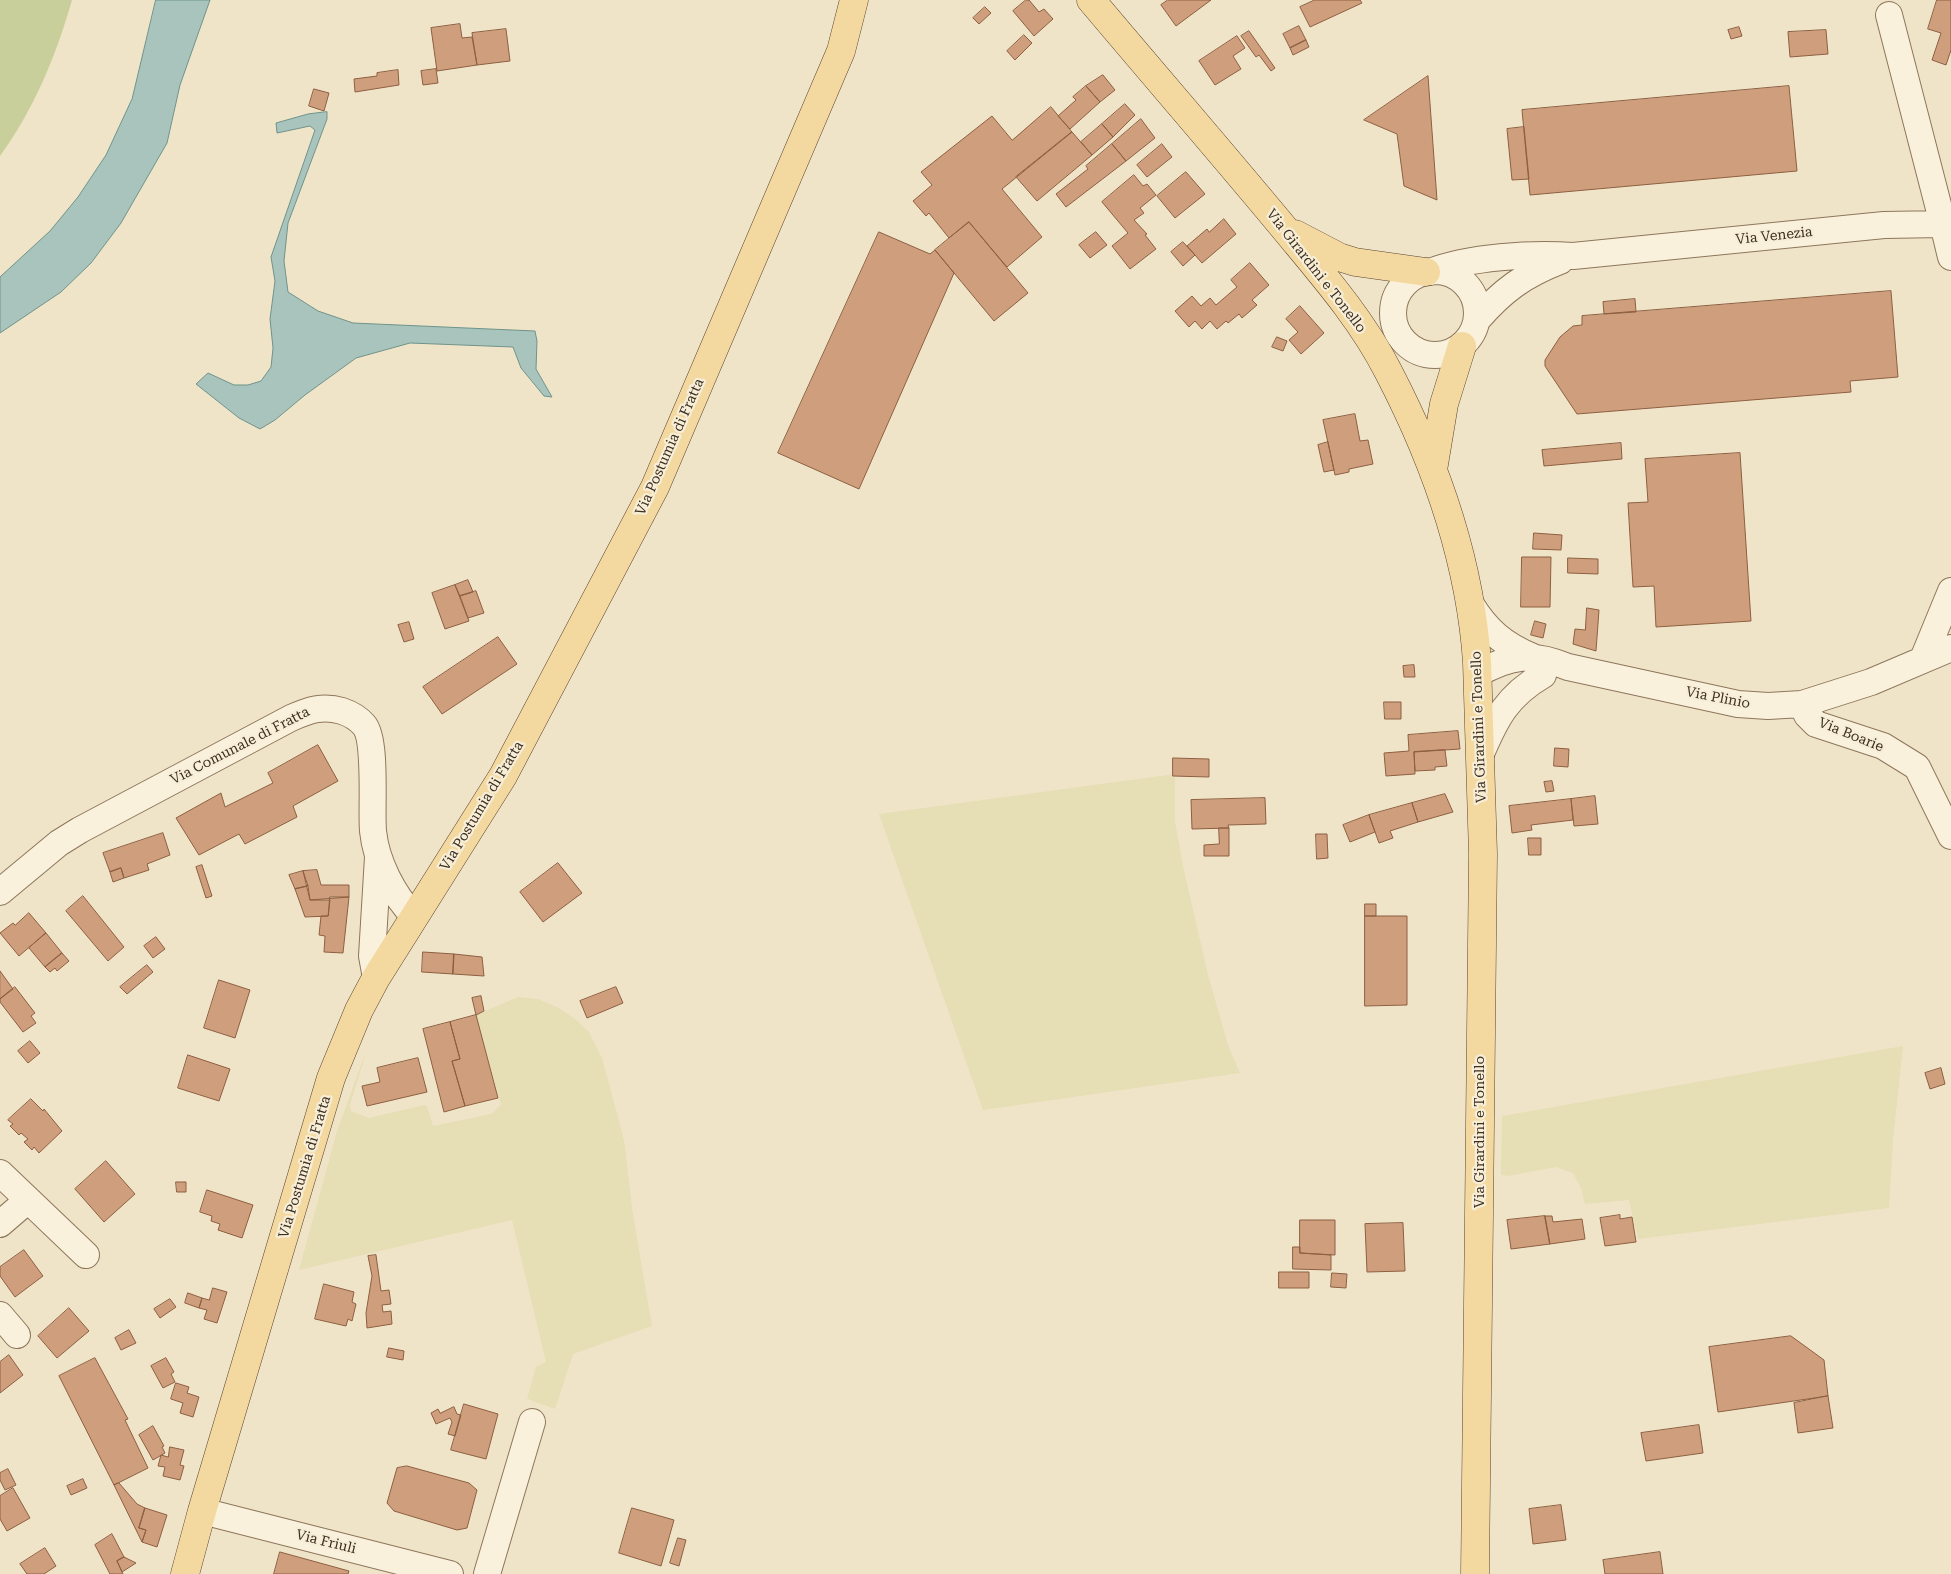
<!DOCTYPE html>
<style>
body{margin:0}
canvas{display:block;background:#f0e4c8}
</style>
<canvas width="1951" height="1574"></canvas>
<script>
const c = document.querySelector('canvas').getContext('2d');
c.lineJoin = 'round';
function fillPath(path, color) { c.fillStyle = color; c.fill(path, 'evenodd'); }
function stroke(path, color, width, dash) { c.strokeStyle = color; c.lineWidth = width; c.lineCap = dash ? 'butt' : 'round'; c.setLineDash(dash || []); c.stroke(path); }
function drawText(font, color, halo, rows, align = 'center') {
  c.font = font + ' "Roboto Serif",serif'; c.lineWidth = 4.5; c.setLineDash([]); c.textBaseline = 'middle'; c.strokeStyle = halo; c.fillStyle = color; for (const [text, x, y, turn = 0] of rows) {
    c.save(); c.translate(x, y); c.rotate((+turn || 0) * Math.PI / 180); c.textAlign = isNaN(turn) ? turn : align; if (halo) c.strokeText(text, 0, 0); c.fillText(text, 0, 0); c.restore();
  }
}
const farmland = new Path2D(`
 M 1175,774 L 1175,822 L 1183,866 L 1208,975 L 1228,1045 L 1240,1073 L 983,1110 L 879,814 Z
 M 518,997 L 538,999 L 559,1008 L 575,1019 L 589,1032 L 602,1058 L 624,1140 L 633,1215 L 652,1326 L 573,1354 L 555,1409 L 527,1399 L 536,1367 L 546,1362 L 512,1220 L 299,1270 L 337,1131 L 368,1046 L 350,1105 L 351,1111 L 369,1118 L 424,1105 L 427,1106 L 433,1126 L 491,1114 L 501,1105 L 476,1015 Z
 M 1903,1046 L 1893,1140 L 1889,1208 L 1638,1239 L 1629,1200 L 1585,1204 L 1581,1188 L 1573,1173 L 1556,1167 L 1508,1176 L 1501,1175 L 1502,1116 Z`);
const green = new Path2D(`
 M 0,0 L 72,0 C 56,56 34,109 0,156 Z`);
const water = new Path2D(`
 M 156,0 L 210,0 L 180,85 L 167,143 L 121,223 L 91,263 L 61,292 L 0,333 L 0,277 L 50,231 L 78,197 L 106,155 L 132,99 Z
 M 327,112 L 327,119 L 288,223 L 284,261 L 288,292 L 318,311 L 353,323 L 535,331 L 537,341 L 536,369 L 552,397 L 544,396 L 521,368 L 513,347 L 410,343 L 356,358 L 305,395 L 275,420 L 260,429 L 239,418 L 196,384 L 208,373 L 234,385 L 248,385 L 261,381 L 271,367 L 273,348 L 270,319 L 275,281 L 271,257 L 315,130 L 310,126 L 277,133 L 276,123 L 308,114 Z`);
const building = new Path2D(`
 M 1026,0 L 1029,0 L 1039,12 L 1044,9 L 1053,19 L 1034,36 L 1013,11 Z
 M 1168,0 L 1211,0 L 1176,26 L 1161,5 Z
 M 1315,0 L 1360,0 L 1362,3 L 1310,27 L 1300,7 Z
 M 1937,0 L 1951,0 L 1951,50 L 1946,65 L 1932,60 L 1941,33 L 1928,29 Z
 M 985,7 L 991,13 L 979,24 L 973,18 Z
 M 460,24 L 462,38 L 472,37 L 477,65 L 437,71 L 431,28 Z
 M 1299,26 L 1306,40 L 1290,48 L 1283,34 Z
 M 1739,27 L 1742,36 L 1731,39 L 1728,30 Z
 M 506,29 L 510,61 L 477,65 L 472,33 Z
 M 1826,30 L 1828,54 L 1790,57 L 1788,32 Z
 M 1249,31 L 1275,68 L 1271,71 L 1259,55 L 1256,57 L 1241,36 Z
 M 1024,35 L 1032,43 L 1015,60 L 1007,51 Z
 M 1237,36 L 1245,48 L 1233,56 L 1241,69 L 1215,85 L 1199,61 Z
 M 1306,40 L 1309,47 L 1293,55 L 1290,48 Z
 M 436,69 L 438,83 L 423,85 L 421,71 Z
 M 398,70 L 399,85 L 355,92 L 354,79 L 377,76 L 377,73 Z
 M 1103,75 L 1115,90 L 1100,102 L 1086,86 Z
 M 1428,76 L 1437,200 L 1404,186 L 1397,134 L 1364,120 Z
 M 1086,86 L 1100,102 L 1070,129 L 1058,116 L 1076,100 L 1073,97 Z
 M 1789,86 L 1797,171 L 1530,195 L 1522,110 Z
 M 314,89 L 329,93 L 324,111 L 309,106 Z
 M 1125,104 L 1135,115 L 1113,137 L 1102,124 Z
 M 1051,107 L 1072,132 L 1002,189 L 1042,237 L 1007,267 L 969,222 L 949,238 L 929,213 L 926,216 L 913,201 L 932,185 L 921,172 L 992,116 L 1012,140 Z
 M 1141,119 L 1155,138 L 1126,161 L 1112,144 Z
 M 1102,124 L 1113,137 L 1092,155 L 1081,142 Z
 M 1524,127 L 1529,179 L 1512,180 L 1507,129 Z
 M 1072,132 L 1092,155 L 1037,201 L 1016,177 Z
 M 1112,144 L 1126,161 L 1066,207 L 1056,194 L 1088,169 L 1086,166 Z
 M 1162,144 L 1172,157 L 1147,177 L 1137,165 Z
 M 1186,172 L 1205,194 L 1175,218 L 1157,196 Z
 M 1134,175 L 1143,186 L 1147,184 L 1156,195 L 1140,208 L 1144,213 L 1134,220 L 1147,234 L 1145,235 L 1156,249 L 1130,269 L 1112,246 L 1128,233 L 1102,202 Z
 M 1224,219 L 1236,234 L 1202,263 L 1187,246 L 1207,229 L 1209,232 Z
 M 969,222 L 1028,293 L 994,321 L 935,250 Z
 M 879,232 L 930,254 L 935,250 L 954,273 L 859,489 L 778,453 Z
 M 1096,232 L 1107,245 L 1090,258 L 1079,245 Z
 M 1183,242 L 1195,255 L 1183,266 L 1171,252 Z
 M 1250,263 L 1269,285 L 1252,300 L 1257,305 L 1242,318 L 1239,314 L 1228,323 L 1226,321 L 1217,329 L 1210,321 L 1202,329 L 1195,321 L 1189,327 L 1175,311 L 1192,296 L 1201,306 L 1210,298 L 1216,305 L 1237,287 L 1231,280 Z
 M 1891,291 L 1898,377 L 1850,381 L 1851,392 L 1577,414 L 1545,366 L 1545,360 L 1560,337 L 1573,326 L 1582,325 L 1582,316 Z
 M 1635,299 L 1636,312 L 1604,314 L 1603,302 Z
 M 1300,306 L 1324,333 L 1301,354 L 1289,340 L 1298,332 L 1286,319 Z
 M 1277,337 L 1287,341 L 1283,351 L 1272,347 Z
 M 1355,414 L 1360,441 L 1368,440 L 1373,464 L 1349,469 L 1349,472 L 1335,475 L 1323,420 Z
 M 1328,442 L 1334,470 L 1324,472 L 1318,445 Z
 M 1621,443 L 1622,459 L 1544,466 L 1542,450 Z
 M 1740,453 L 1751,621 L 1656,627 L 1654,586 L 1633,587 L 1628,503 L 1648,502 L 1645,459 Z
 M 1534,533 L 1562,535 L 1561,550 L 1533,549 Z
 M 1522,557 L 1551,557 L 1550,607 L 1521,607 Z
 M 1568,558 L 1598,559 L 1598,574 L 1568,573 Z
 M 468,580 L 473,592 L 460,596 L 455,585 Z
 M 455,585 L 469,621 L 445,629 L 432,593 Z
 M 476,591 L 484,613 L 468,618 L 460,596 Z
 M 1587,608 L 1599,610 L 1596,651 L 1573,644 L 1575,629 L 1585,630 Z
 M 1535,621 L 1546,624 L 1543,638 L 1531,635 Z
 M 409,622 L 414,639 L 404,642 L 398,625 Z
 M 498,637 L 517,664 L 442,714 L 423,687 Z
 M 1414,665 L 1415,677 L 1404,677 L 1403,666 Z
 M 1384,702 L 1401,702 L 1401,719 L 1385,719 Z
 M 1458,731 L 1460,749 L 1414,752 L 1415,774 L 1386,776 L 1384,753 L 1409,751 L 1408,735 Z
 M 318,745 L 338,781 L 293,806 L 297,817 L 245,844 L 239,834 L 199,855 L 176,818 L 221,793 L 225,807 L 273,783 L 268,773 Z
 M 1555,748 L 1569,749 L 1568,767 L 1554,766 Z
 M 1445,750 L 1447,766 L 1435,767 L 1435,770 L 1415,771 L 1414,752 Z
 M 1173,758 L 1209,759 L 1209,777 L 1173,776 Z
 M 1552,781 L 1554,791 L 1546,792 L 1544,782 Z
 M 1445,794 L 1453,812 L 1418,822 L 1412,803 Z
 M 1595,796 L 1598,824 L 1574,826 L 1571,799 Z
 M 1265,798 L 1266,824 L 1228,825 L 1229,828 L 1192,829 L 1191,800 Z
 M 1571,799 L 1573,820 L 1531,825 L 1532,830 L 1512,833 L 1509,806 Z
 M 1412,803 L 1418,822 L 1390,831 L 1393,838 L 1379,843 L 1369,815 Z
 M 1369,815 L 1375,832 L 1350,842 L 1343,825 Z
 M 1219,828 L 1229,828 L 1229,856 L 1204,856 L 1204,845 L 1219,844 Z
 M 163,833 L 170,855 L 147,864 L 149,870 L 124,878 L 121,868 L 110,872 L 103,853 Z
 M 1316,834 L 1327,834 L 1328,858 L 1317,859 Z
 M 1528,838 L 1541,838 L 1541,855 L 1529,855 Z
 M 558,863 L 582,893 L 543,922 L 520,892 Z
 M 202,865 L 212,896 L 206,898 L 196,867 Z
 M 121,868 L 124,878 L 113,882 L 110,872 Z
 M 317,870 L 321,885 L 349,885 L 349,897 L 310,900 L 303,871 Z
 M 303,871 L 308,886 L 295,889 L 289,875 Z
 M 308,886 L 310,900 L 330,900 L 328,916 L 305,917 L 295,889 Z
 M 83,896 L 124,947 L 108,961 L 66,911 Z
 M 330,897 L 349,897 L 343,953 L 324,952 L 325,936 L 319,935 L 321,916 L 328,916 Z
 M 1365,904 L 1376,904 L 1376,916 L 1365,916 Z
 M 29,913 L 46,933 L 19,956 L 0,933 L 13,923 L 15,925 Z
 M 1365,916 L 1407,916 L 1407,1005 L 1365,1006 Z
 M 46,933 L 62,953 L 45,967 L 29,948 Z
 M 156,937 L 165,949 L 153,958 L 144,946 Z
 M 423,952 L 454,954 L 453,974 L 422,972 Z
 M 62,953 L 69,961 L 57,971 L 55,968 L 50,972 L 45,967 Z
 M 454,954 L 482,957 L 484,976 L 453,974 Z
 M 147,965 L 153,972 L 127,994 L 120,987 Z
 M 0,971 L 13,989 L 0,999 Z
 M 219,980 L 250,990 L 235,1038 L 204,1028 Z
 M 15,987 L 35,1013 L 31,1016 L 36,1023 L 23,1032 L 0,1002 L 0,999 Z
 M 616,987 L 623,1003 L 587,1018 L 580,1001 Z
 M 481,996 L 484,1011 L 476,1015 L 472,998 Z
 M 476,1015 L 498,1098 L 465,1106 L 452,1061 L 460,1059 L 450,1022 Z
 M 450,1022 L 460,1059 L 452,1061 L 465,1106 L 444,1112 L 423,1029 Z
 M 30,1041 L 40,1053 L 28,1063 L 18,1051 Z
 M 188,1055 L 230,1069 L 219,1101 L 178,1088 Z
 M 418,1058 L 427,1092 L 367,1106 L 362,1086 L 380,1082 L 377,1068 Z
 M 1941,1068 L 1945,1084 L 1930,1089 L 1925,1073 Z
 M 31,1099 L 43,1111 L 44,1109 L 62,1131 L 39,1153 L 34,1147 L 32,1150 L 24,1142 L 28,1139 L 21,1133 L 19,1135 L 10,1126 L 13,1124 L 8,1120 Z
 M 106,1161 L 135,1194 L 104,1222 L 75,1189 Z
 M 176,1182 L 186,1182 L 186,1192 L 177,1192 Z
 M 207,1190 L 253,1205 L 242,1238 L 218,1230 L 220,1224 L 211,1221 L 212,1216 L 200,1212 Z
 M 1620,1215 L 1620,1219 L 1632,1217 L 1636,1242 L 1605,1246 L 1600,1218 Z
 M 1545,1216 L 1550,1244 L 1511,1249 L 1507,1220 Z
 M 1545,1216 L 1552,1216 L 1553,1222 L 1582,1219 L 1585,1239 L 1550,1244 Z
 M 1300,1220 L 1335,1220 L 1335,1255 L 1300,1253 Z
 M 1403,1223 L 1405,1271 L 1367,1272 L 1365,1224 Z
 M 1293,1247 L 1300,1247 L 1300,1253 L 1331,1255 L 1331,1270 L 1293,1269 Z
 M 24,1250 L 43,1276 L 15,1297 L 0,1276 L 0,1267 Z
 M 376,1255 L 381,1291 L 389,1290 L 391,1304 L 382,1305 L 383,1312 L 391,1311 L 392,1324 L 367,1328 L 366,1313 L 372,1276 L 368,1256 Z
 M 1279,1272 L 1309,1272 L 1309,1288 L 1279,1288 Z
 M 1332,1273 L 1347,1274 L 1346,1288 L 1331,1287 Z
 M 324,1284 L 354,1292 L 352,1302 L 356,1304 L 352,1321 L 348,1319 L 346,1326 L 315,1319 Z
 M 213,1288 L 227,1292 L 217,1323 L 204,1319 L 207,1310 L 199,1308 L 202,1298 L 209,1300 Z
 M 188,1293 L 202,1298 L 199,1308 L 185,1303 Z
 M 170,1299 L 176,1307 L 160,1318 L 154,1309 Z
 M 69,1308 L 89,1331 L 57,1358 L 38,1336 Z
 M 129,1330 L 136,1343 L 121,1350 L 115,1338 Z
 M 1791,1336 L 1824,1360 L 1828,1396 L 1718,1412 L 1709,1347 Z
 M 389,1348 L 404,1351 L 403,1360 L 387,1357 Z
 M 9,1355 L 23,1375 L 0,1393 L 0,1362 Z
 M 95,1358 L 128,1419 L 125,1420 L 148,1468 L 114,1485 L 59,1376 Z
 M 166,1358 L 174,1372 L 171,1374 L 175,1382 L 163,1388 L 151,1366 Z
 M 176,1383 L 189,1387 L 187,1393 L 199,1397 L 193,1417 L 180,1413 L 183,1403 L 171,1399 Z
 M 1828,1396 L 1833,1428 L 1798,1433 L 1794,1403 Z
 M 464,1404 L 498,1414 L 486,1459 L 451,1450 Z
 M 454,1407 L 457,1414 L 461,1415 L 455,1436 L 448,1434 L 452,1422 L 450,1418 L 436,1424 L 431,1413 L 438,1409 L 440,1413 Z
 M 1699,1425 L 1703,1453 L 1646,1461 L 1641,1433 Z
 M 153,1426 L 164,1446 L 162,1447 L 165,1453 L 153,1460 L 139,1435 Z
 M 170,1447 L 184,1450 L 180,1465 L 184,1466 L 180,1480 L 163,1476 L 165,1467 L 158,1466 L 161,1455 L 168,1457 Z
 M 407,1466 L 469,1483 L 477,1490 L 467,1528 L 457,1530 L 394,1511 L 387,1503 L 397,1468 Z
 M 8,1469 L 16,1485 L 5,1490 L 0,1480 L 0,1473 Z
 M 83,1479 L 87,1488 L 71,1495 L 67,1486 Z
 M 119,1483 L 137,1504 L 145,1508 L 139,1528 L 146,1530 L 142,1542 L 114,1485 Z
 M 13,1488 L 30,1518 L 7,1531 L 0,1519 L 0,1496 Z
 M 1561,1505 L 1566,1540 L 1533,1544 L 1529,1509 Z
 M 145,1508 L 167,1515 L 157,1547 L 142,1542 L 146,1530 L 139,1528 Z
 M 632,1508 L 674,1520 L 661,1566 L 619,1553 Z
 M 112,1534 L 124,1557 L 117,1561 L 123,1574 L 110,1574 L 95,1545 Z
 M 678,1538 L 686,1540 L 679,1566 L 670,1563 Z
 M 45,1548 L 56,1566 L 44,1574 L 27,1574 L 20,1564 Z
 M 280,1552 L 349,1571 L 348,1574 L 274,1574 Z
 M 1660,1552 L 1663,1574 L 1605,1574 L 1603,1560 Z
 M 124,1557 L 136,1563 L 122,1572 L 117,1561 Z`);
const minor = new Path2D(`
 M 1889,15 L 1943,224
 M1393 313a42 42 0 1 1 84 0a42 42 0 1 1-84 0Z
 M 1430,272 C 1469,257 1531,253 1573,256 L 1884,225 L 1943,224 L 1951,257
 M 1477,320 C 1503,290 1524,275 1560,261
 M 1470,603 C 1486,630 1504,645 1533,657
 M 1923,659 L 1951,591
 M 1477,674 C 1511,655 1532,652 1568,667 L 1738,704 L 1768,706 L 1802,704 L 1871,682 L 1951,648
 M 1802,704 L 1807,715 L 1816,724 L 1883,746 L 1917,767 L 1951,836
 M 1480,756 C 1496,718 1507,696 1543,675
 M 0,892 L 59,843 L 80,830 L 291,718 C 309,710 323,705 342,711 C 351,714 358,718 364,725 C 377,740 371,809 373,831 C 376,861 393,895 414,916
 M 376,978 L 372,956 L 378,857
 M 0,1173 L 86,1255
 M 0,1224 L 28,1200
 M 0,1315 L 17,1335
 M 202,1511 L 450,1574
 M 487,1574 L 532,1422`);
const major = new Path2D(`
 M 1091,0 C 1155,76 1220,151 1284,228 C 1321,273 1361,318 1388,371 C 1435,461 1470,560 1477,662 L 1483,854 L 1475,1574
 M 1295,234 L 1339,257 L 1355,262 L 1426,272
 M 1433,470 L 1444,404 L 1462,346
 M 185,1574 L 202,1511 L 331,1078 L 359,1010 L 376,978 L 503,776 L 655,487 L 841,51 L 854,0`);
const streetNames = [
 ["Via Venezia",1774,236,-6],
 ["Via Girardini e Tonello",1316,271,52],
 ["Via Postumia di Fratta",670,447,-66],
 ["Via Plinio",1718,698,11],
 ["Via Girardini e Tonello",1479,727,-92],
 ["Via Boarie",1851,735,22],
 ["Via Comunale di Fratta",240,746,-27],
 ["Via Postumia di Fratta",482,806,-59],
 ["Via Girardini e Tonello",1480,1132,-90],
 ["Via Postumia di Fratta",305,1167,-73],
 ["Via Friuli",326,1542,14]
];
fillPath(farmland, '#e6deb5');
fillPath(green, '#c9cf9b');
fillPath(water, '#a9c4bc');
stroke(water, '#6f938a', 1);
fillPath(building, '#cf9f7d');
stroke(building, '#8d5f41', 1);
stroke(minor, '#8d765c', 28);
stroke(major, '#5b4430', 29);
stroke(minor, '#faf1dc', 26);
stroke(major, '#f3d9a0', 28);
drawText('14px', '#3d2e20', '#f7eed8', streetNames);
</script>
